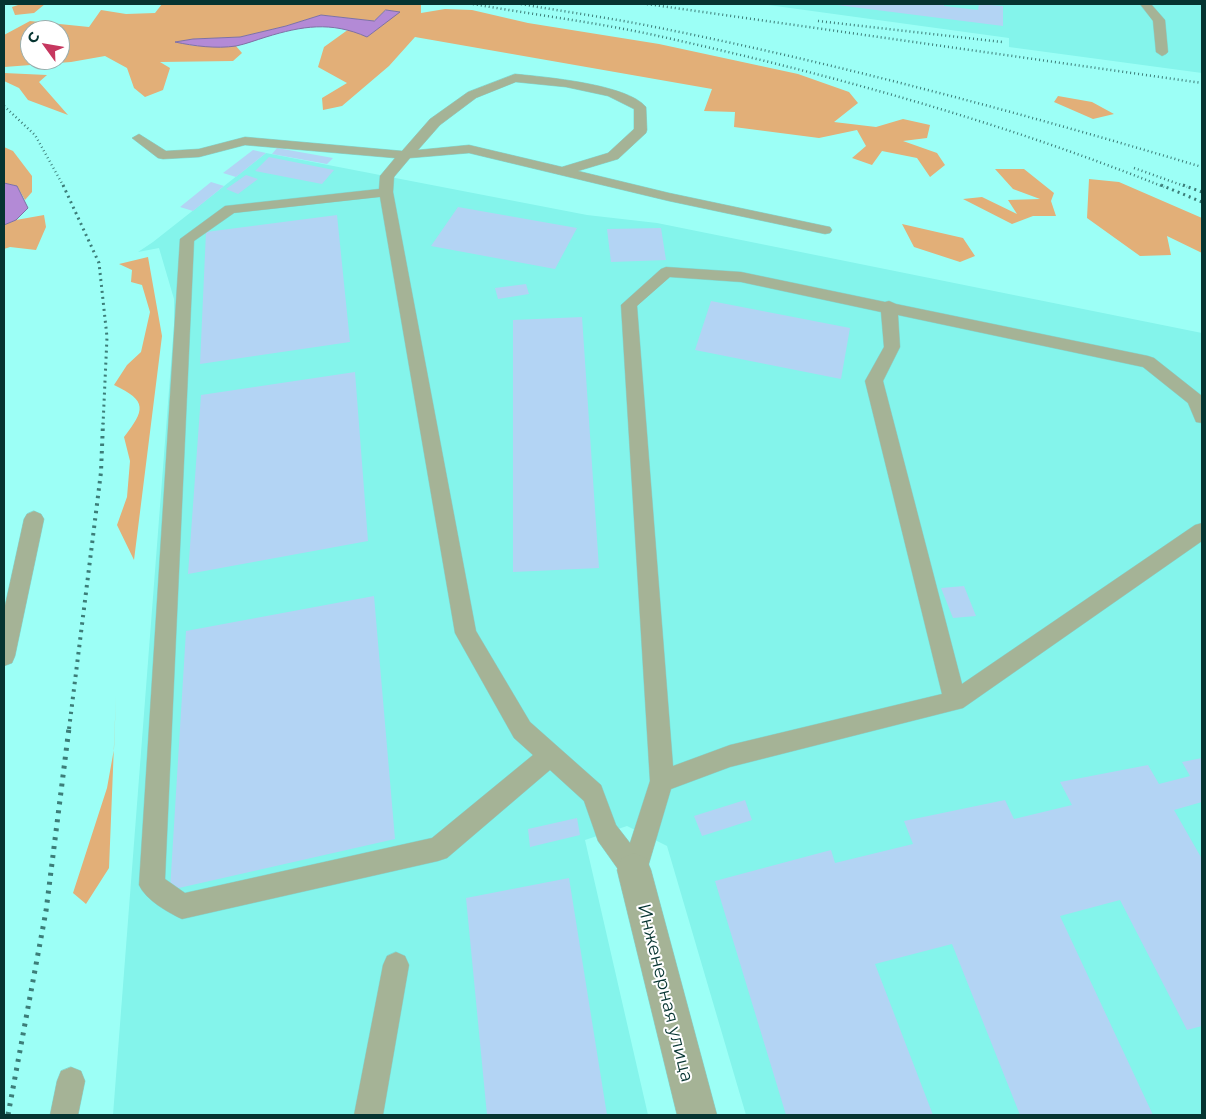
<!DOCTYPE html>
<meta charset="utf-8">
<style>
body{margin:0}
#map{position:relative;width:1206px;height:1119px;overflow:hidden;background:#9cfff6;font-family:Montserrat,sans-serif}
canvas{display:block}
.frame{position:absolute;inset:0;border:5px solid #063431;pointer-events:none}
.north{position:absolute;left:20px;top:20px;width:50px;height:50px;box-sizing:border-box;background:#fff;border:1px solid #9baead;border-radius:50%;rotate:302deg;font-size:14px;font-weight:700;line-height:20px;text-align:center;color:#063431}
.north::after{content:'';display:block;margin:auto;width:18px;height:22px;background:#c6375f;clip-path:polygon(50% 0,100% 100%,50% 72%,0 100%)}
</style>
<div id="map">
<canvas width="1206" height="1119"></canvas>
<div class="frame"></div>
<div class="north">С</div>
</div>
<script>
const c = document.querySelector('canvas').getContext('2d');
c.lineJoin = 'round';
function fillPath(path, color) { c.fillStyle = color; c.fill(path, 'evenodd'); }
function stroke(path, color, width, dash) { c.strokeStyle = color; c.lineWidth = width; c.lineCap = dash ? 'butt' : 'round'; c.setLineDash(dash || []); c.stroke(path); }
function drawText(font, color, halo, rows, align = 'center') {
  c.font = font + ' Montserrat,sans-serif'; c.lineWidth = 4; c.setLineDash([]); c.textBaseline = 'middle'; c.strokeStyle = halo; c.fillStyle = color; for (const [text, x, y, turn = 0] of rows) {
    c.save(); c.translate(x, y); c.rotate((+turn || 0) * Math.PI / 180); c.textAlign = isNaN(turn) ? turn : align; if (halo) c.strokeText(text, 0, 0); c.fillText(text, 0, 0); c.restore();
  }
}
const built = new Path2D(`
 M 761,4 L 1202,4 L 1202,73 L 1009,47 L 1009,38 Z
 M 266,153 L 587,215 L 657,223 L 1202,333 L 1202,1115 L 746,1115 L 667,846 L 627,826 L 585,840 L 648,1115 L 113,1115 L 174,325 L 174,299 L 159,248 L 138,252 L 153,242 Z`);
const green = new Path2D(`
 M 21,4 L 45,4 L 34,13 L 15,15 L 12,7 Z
 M 162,4 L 421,4 L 421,13 L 445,9 L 472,10 L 528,23 L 659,44 L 798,74 L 849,92 L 858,103 L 834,122 L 876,127 L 903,119 L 930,125 L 927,138 L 903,141 L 937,153 L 945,165 L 930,177 L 917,158 L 882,151 L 872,165 L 852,158 L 866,146 L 857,130 L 819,138 L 734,127 L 735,112 L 704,111 L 712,89 L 415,37 L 389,66 L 342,106 L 323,110 L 322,98 L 347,83 L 318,67 L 324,47 L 349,29 L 367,37 L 399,12 L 386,10 L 374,21 L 321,15 L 286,26 L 240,37 L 193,39 L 176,42 L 195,46 L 236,46 L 242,53 L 233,61 L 160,62 L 170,68 L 163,90 L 145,97 L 134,88 L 127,68 L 105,56 L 71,62 L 4,67 L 4,35 L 30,21 L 89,27 L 101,10 L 126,14 L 155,13 ZM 30,30 L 60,30 L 60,60 L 30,60 Z
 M 4,73 L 47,75 L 39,82 L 68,115 L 28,100 L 19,88 L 4,81 Z
 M 1058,96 L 1092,102 L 1114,114 L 1093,119 L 1054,102 Z
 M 4,147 L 13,151 L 32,176 L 32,192 L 25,200 L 17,186 L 4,183 Z
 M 995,169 L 1024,169 L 1054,193 L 1051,201 L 1056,216 L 1033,216 L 1012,224 L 963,199 L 982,197 L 1017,214 L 1008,200 L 1040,199 L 1013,189 Z
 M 1089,179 L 1119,182 L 1202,218 L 1202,253 L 1167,236 L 1171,255 L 1140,256 L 1087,218 Z
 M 44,215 L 46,227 L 36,250 L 10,247 L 4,249 L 4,225 L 16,220 Z
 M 902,224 L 963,238 L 975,256 L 960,262 L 914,247 Z
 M 148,257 L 162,336 L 134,560 L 117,525 L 127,497 L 130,461 L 124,437 C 145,410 148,401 114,385 L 127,365 L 141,352 L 150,312 L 142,285 L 131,282 L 132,270 L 119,264 Z
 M 116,695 L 109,868 L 86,904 L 73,893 L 107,788 L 114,749 Z`);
const water = new Path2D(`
 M 386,10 L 400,12 L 367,37 C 331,21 302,26 266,37 C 256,40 246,44 236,46 C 216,49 194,46 175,42 L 193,39 L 240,37 L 286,26 L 321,15 L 374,21 Z
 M 4,183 L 17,186 L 28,208 L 16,220 L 4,225 Z`);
const building = new Path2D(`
 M 829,4 L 944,4 L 944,6 L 978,10 L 979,4 L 1003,6 L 1003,26 Z
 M 277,148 L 333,158 L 327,164 L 272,154 Z
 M 253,150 L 266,153 L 236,177 L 223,173 Z
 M 269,157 L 334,170 L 322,184 L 255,171 Z
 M 246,175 L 258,179 L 238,194 L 226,189 Z
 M 211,182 L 224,186 L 193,211 L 180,207 Z
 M 458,207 L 577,228 L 555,269 L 431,246 Z
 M 337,215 L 350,342 L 200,364 L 206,232 Z
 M 661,228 L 666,260 L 611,262 L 607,229 Z
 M 526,284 L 529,294 L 498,299 L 495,288 Z
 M 711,301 L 850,328 L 841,379 L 695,350 Z
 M 582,317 L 599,568 L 513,572 L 513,320 Z
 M 355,372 L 368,541 L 188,574 L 201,395 Z
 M 964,586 L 976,616 L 953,618 L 941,588 Z
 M 374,596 L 395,839 L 170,890 L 186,631 Z
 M 1202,758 L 1202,802 L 1174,810 L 1202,859 L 1202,1026 L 1187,1030 L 1120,900 L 1060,916 L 1153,1115 L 1020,1115 L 952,944 L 875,964 L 933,1115 L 786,1115 L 715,881 L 831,850 L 835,863 L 913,844 L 904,821 L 1005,800 L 1014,819 L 1072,805 L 1060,782 L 1148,765 L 1159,784 L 1190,776 L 1182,762 Z
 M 745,800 L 752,820 L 702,836 L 694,816 Z
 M 577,818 L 580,835 L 530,847 L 528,829 Z
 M 569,878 L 607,1115 L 487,1115 L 466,898 Z`);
const lane = new Path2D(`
 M 1140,4 L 1151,4 L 1165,20 L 1168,52 L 1166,54 L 1162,56 L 1156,52 L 1153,21 Z
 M 515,74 C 545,77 627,84 646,107 L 647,130 L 646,133 L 618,159 L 578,171 L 669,193 L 825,226 L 830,227 L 832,230 L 830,233 L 825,234 L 669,201 L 469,153 L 410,158 L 394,177 L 393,192 L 476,631 L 530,722 L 601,785 L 616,825 L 630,843 L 650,781 L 621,305 L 661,269 L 666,267 L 741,272 L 885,302 L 889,301 L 896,304 L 1148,356 L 1154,358 L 1202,396 L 1202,423 L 1196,422 L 1188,403 L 1143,367 L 898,315 L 900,347 L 883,381 L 962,684 L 1195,525 L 1202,523 L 1202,541 L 963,708 L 730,767 L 671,789 L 647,870 L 643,879 L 634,883 L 625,879 L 598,841 L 584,801 L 550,770 L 447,858 L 438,861 L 182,919 C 167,912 146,900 139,885 L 180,239 L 225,206 L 379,189 L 380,176 L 395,158 L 245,145 L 199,157 L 163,159 L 158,158 L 132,138 L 139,134 L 166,151 L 199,149 L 245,137 L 402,151 L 430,119 L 468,92 ZM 516,82 L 566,87 L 608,96 L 634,109 L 634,129 L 608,153 L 562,167 L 469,145 L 418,150 L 440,125 L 476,98 ZM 380,197 L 455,633 L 514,738 L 533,755 L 432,838 L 185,893 L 165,879 L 194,241 L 234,213 ZM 670,277 L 741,282 L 881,312 L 884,347 L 865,381 L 942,694 L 730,745 L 673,766 L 637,306 Z
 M 34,511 L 41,514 L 44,519 L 15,656 L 12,663 L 4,666 L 4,610 L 24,519 L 27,514 Z
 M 396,952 L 405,956 L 409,965 L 383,1115 L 354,1115 L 383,965 L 387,956 Z
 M 71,1067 L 81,1071 L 85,1081 L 78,1115 L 50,1115 L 57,1081 L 61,1071 Z`);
const street = new Path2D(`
 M 634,853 L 646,858 L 651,870 L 717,1115 L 677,1115 L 617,870 L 622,858 Z`);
const railFar3 = new Path2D(`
 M 473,4 C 536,15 601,23 663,37 C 833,75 1002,122 1164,187
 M 521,4 C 566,12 611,18 655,27 C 840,64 1022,113 1202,167
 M 647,4 L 1202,83
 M 818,21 L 1002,42
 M 4,106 L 35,135 L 64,187
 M 1134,168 L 1187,187`);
const railFar2 = new Path2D(`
 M 63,185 L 99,263 L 107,337 L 103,425
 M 1161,185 L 1202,202
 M 1183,185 L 1202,192`);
const railFar1 = new Path2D(`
 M 69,729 L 101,472 L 103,423`);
const rail = new Path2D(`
 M 8,1115 L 46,911 L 69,728`);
const nearStreetnames = [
 ["Инженерная улица",665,993,76]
];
fillPath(built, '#84f4eb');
fillPath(green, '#e2af78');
fillPath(water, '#b38ad6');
stroke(water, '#7f70a4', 1);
fillPath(building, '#b3d4f4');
stroke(lane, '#81dad3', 1);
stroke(street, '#81dad3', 1);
fillPath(lane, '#a5b396');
fillPath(street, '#a5b396');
stroke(railFar3, '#3c7d78', 2.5, [1, 3]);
stroke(railFar2, '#3c7d78', 3, [2, 4]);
stroke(railFar1, '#3c7d78', 4, [2.5, 5]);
stroke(rail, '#3c7d78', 5, [3, 6]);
drawText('18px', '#063431', '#fff', nearStreetnames);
</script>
